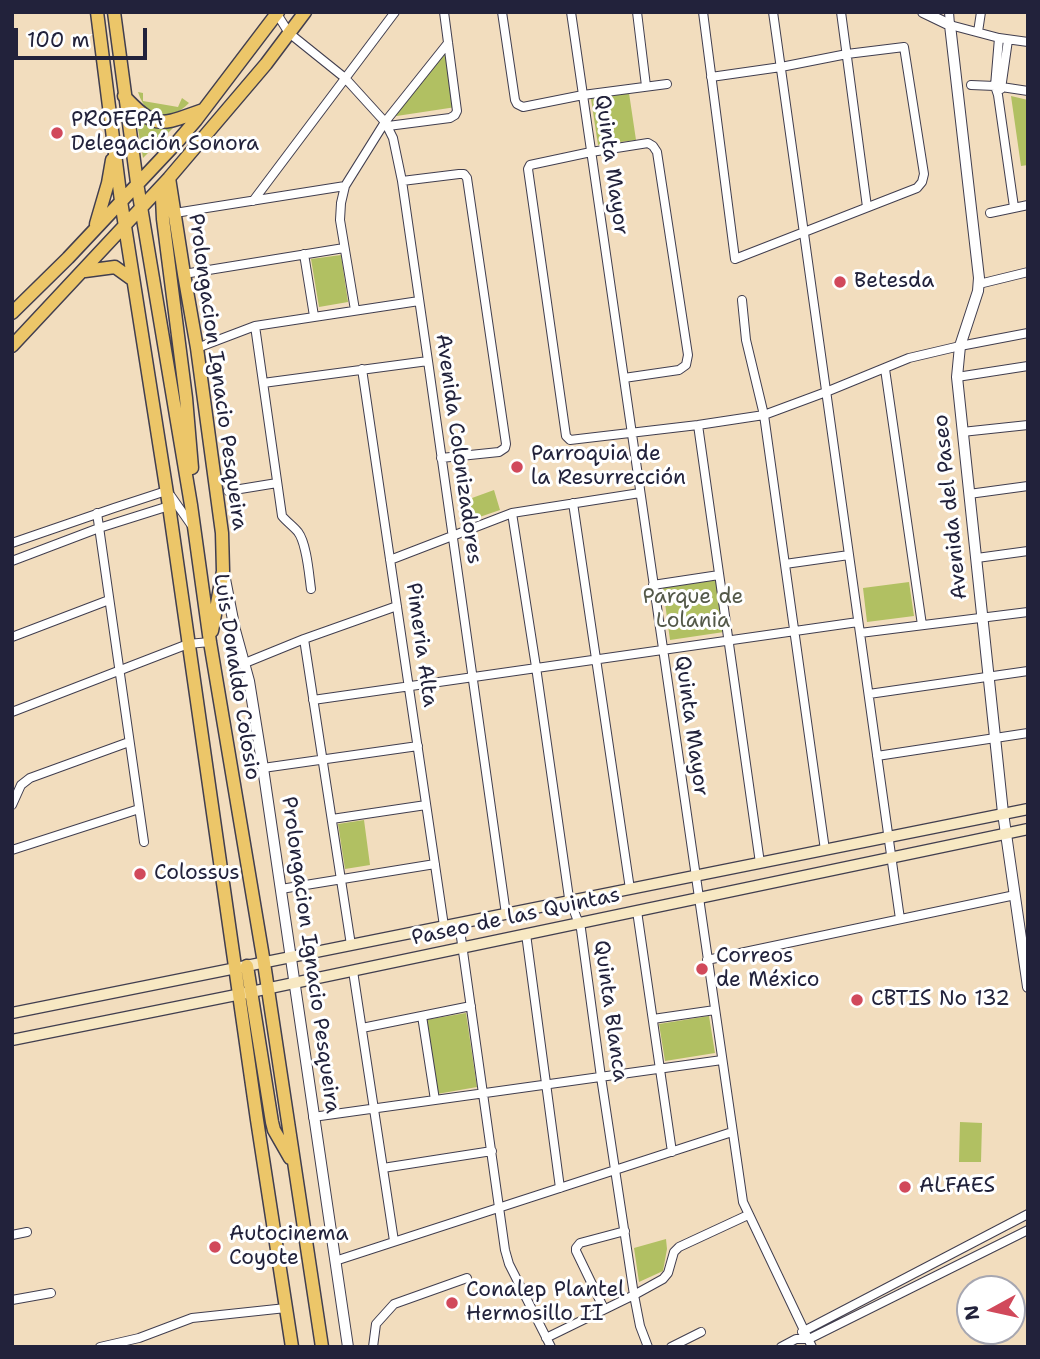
<!DOCTYPE html>
<meta charset="utf-8">
<style>
body{margin:0}
#map{position:relative;width:1040px;height:1359px;overflow:hidden;background:#f2ddbe;font-family:"Shantell Sans",sans-serif}
canvas{display:block}
.frame{position:absolute;inset:0;border:14px solid #22223b;pointer-events:none}
.north{position:absolute;left:956px;top:1275px;width:70px;height:70px;box-sizing:border-box;background:#fff;border:2px solid #a7a7b1;border-radius:50%;rotate:262deg;font-size:19px;font-weight:700;line-height:28px;text-align:center;color:#22223b}
.north::after{content:'';display:block;margin:auto;width:24px;height:32px;background:#d1495b;clip-path:polygon(50% 0,100% 100%,50% 72%,0 100%)}
.scale{position:absolute;left:14px;top:28px;width:133px;height:32px;box-sizing:border-box;border:4px solid #22223b;border-top:0;padding-left:9px;font-size:21px;line-height:24px;white-space:nowrap;color:#22223b;-webkit-text-stroke:5px #fff;paint-order:stroke}
</style>
<div id="map">
<canvas width="1040" height="1359"></canvas>
<div class="frame"></div>
<div class="north">N</div>
<div class="scale">100 m</div>
</div>
<script>
const c = document.querySelector('canvas').getContext('2d');
c.lineJoin = 'round';
function fillPath(path, color) { c.fillStyle = color; c.fill(path, 'evenodd'); }
function stroke(path, color, width, dash) { c.strokeStyle = color; c.lineWidth = width; c.lineCap = dash ? 'butt' : 'round'; c.setLineDash(dash || []); c.stroke(path); }
function drawText(font, color, halo, rows, align = 'center') {
  c.font = font + ' "Shantell Sans",sans-serif'; c.lineWidth = 6; c.setLineDash([]); c.textBaseline = 'middle'; c.strokeStyle = halo; c.fillStyle = color; for (const [text, x, y, turn = 0] of rows) {
    c.save(); c.translate(x, y); c.rotate((+turn || 0) * Math.PI / 180); c.textAlign = isNaN(turn) ? turn : align; if (halo) c.strokeText(text, 0, 0); c.fillText(text, 0, 0); c.restore();
  }
}
const green = new Path2D(`
 M 447,44 L 456,107 L 390,117 Z
 M 138,92 L 143,93 L 143,101 L 178,107 L 182,98 L 189,103 C 170,122 147,121 138,92 Z
 M 629,93 L 636,140 L 598,145 L 591,99 Z
 M 1011,96 L 1028,100 L 1028,165 L 1021,166 Z
 M 136,117 C 152,125 157,131 176,125 L 143,158 Z
 M 341,255 L 348,302 L 319,307 L 311,259 Z
 M 494,490 L 500,510 L 468,521 L 461,502 Z
 M 717,580 L 724,632 L 670,640 L 663,588 Z
 M 909,582 L 914,616 L 867,622 L 863,588 Z
 M 364,820 L 370,865 L 345,869 L 338,824 Z
 M 466,1013 L 477,1087 L 437,1094 L 425,1020 Z
 M 709,1016 L 715,1053 L 665,1061 L 659,1024 Z
 M 960,1122 L 982,1123 L 981,1162 L 959,1162 Z
 M 666,1239 L 667,1249 L 663,1271 L 639,1282 L 634,1248 Z`);
const minor = new Path2D(`
 M 502,12 L 515,100 L 517,104 L 523,107 L 583,95 L 667,84
 M 571,12 L 743,1202 L 812,1347
 M 637,12 L 646,86
 M 703,12 L 735,259 L 917,188 L 922,182 L 924,174 L 904,47 L 847,54 L 781,67 L 711,77
 M 773,12 L 900,919
 M 841,12 L 867,207
 M 949,12 L 950,25 L 999,38 L 1028,42
 M 277,14 L 289,33 L 345,78 L 385,122 L 393,138 L 402,181 L 428,361 L 506,914
 M 978,32 L 981,12
 M 999,38 L 995,86 L 998,95 L 1014,207
 M 971,85 L 995,86 L 1028,91
 M 1001,89 L 1008,40
 M 388,126 L 450,118 L 455,115 L 457,111 L 444,12
 M 402,181 L 459,174 L 464,174 L 467,178 L 506,444 L 505,448 L 499,452 L 441,458
 M 253,201 L 395,12
 M 175,213 L 345,186
 M 990,213 L 1028,205
 M 304,254 L 314,316
 M 184,274 L 344,248
 M 979,284 L 1028,272
 M 742,300 L 746,340 L 764,415 L 825,850
 M 355,310 L 340,220 L 341,203 L 345,186 L 385,122 L 448,43
 M 255,326 L 282,516 C 287,522 293,526 298,532 C 307,544 309,575 311,589
 M 197,348 L 255,326 L 419,301
 M 362,369 L 444,926
 M 885,369 L 922,625
 M 957,377 L 1028,366
 M 624,378 L 679,370 L 686,365 L 688,355 L 657,152 L 653,146 L 648,143 L 591,152 L 530,165 L 528,169 L 566,436 L 570,440 L 698,425 L 764,415 L 826,392 L 909,358 L 960,346 L 1028,333
 M 263,383 L 428,361
 M 698,425 L 760,863
 M 962,432 L 1028,425
 M 228,491 L 277,483
 M 969,494 L 1028,486
 M 573,503 L 630,889
 M 97,513 L 144,842
 M 512,513 L 536,667 L 569,898 L 581,929 L 601,1077 L 634,1295 L 640,1326 L 648,1347
 M 12,543 L 114,508 L 166,491 L 171,496 L 192,526
 M 977,558 L 1028,551
 M 390,560 L 512,513 L 640,493
 M 12,561 L 99,528 L 169,506
 M 785,564 L 849,555
 M 653,585 L 719,575
 M 860,633 L 1028,612
 M 12,637 L 109,600
 M 304,639 L 351,945
 M 245,663 L 304,639 L 397,606
 M 869,694 L 1028,671
 M 313,700 L 858,622
 M 12,712 L 188,644 L 210,642
 M 877,756 L 1028,733
 M 263,768 L 418,746
 M 12,805 L 21,785 L 30,778 L 129,742
 M 332,819 L 426,805
 M 12,850 L 139,809
 M 281,889 L 435,864
 M 637,911 L 672,1152
 M 459,923 L 505,1250 L 509,1264 L 551,1347
 M 526,934 L 560,1188
 M 707,960 L 1015,895
 M 353,971 L 394,1241
 M 422,1016 L 435,1100
 M 653,1019 L 715,1010
 M 362,1028 L 471,1006
 M 313,1117 L 722,1060
 M 383,1168 L 492,1151
 M 12,1235 L 27,1232
 M 335,1261 L 732,1132
 M 12,1300 L 51,1293
 M 604,1309 L 576,1251 L 576,1248 L 580,1243 L 625,1231
 M 802,1332 L 1028,1214
 M 546,1338 L 634,1295 L 663,1279 L 668,1273 L 674,1252 L 679,1247 L 748,1215
 M 100,1347 L 139,1338 L 192,1318 L 286,1308
 M 373,1347 L 376,1324 L 394,1304 L 467,1278
 M 671,1347 L 701,1332
 M 781,1347 L 796,1339 L 809,1339 L 1028,1230`);
const tertiary = new Path2D(`
 M 923,12 L 950,25 L 979,278 L 978,291 L 960,346 L 957,377 L 1003,813 L 1028,987
 M 224,574 L 235,630 L 249,681 L 263,768 L 348,1347`);
const secondary = new Path2D(`
 M 12,1013 L 1028,809
 M 12,1040 L 251,992 L 1028,829`);
const primary = new Path2D(`
 M 97,12 L 121,201 L 169,506 L 257,1120 L 292,1347
 M 114,12 L 137,183 L 191,505 L 210,642 L 264,963 L 322,1347
 M 124,96 C 157,131 160,125 203,110
 M 169,178 L 184,274 L 197,348 L 222,533 L 223,571 L 212,631
 M 167,184 L 162,198 L 163,219 L 186,398 L 192,468
 M 96,224 L 108,183 L 112,160
 M 85,271 L 115,267 L 133,280
 M 12,313 L 68,258 L 178,141 L 196,120 L 278,12
 M 12,346 L 169,178 L 266,64 L 305,12
 M 247,966 L 272,1122 L 274,1130 L 290,1158`);
const markers = [
 [57,133,7,"#d1495b"],
 [840,282,7,"#d1495b"],
 [517,467,7,"#d1495b"],
 [140,874,7,"#d1495b"],
 [702,969,7,"#d1495b"],
 [857,1000,7,"#d1495b"],
 [905,1187,7,"#d1495b"],
 [215,1247,7,"#d1495b"],
 [452,1303,7,"#d1495b"]
];
const poiNames = [
 ["PROFEPA",71,121],
 ["Delegación Sonora",71,145],
 ["Betesda",854,282],
 ["Parroquia de",531,455],
 ["la Resurrección",531,479],
 ["Colossus",154,874],
 ["Correos",716,957],
 ["de México",716,981],
 ["CBTIS No 132",871,1000],
 ["ALFAES",919,1187],
 ["Autocinema",229,1235],
 ["Coyote",229,1259],
 ["Conalep Plantel",466,1291],
 ["Hermosillo II",466,1315]
];
const streetNames = [
 ["Quinta Mayor",611,165,82],
 ["Prolongacion Ignacio Pesqueira",217,372,82],
 ["Avenida Colonizadores",458,449,82],
 ["Avenida del Paseo",951,507,-96],
 ["Pimeria Alta",421,645,82],
 ["Luis Donaldo Colosio",236,677,81],
 ["Quinta Mayor",691,726,82],
 ["Paseo de las Quintas",516,917,-12],
 ["Prolongacion Ignacio Pesqueira",310,955,82],
 ["Quinta Blanca",610,1011,82]
];
const parkNames = [
 ["Parque de",693,598],
 ["Lolania",693,622]
];
fillPath(green, '#b1c062');
stroke(minor, '#413e4f', 10);
stroke(tertiary, '#413e4f', 12);
stroke(secondary, '#413e4f', 13);
stroke(primary, '#413e4f', 15);
stroke(minor, '#fff', 8);
stroke(tertiary, '#fff', 10);
stroke(secondary, '#f7e8c3', 10);
stroke(primary, '#ecc669', 12);
for (const [x, y, r, color] of markers) { const dot = new Path2D(); dot.arc(x, y, r, 0, 2 * Math.PI); c.fillStyle = color; c.fill(dot); stroke(dot, '#fff', 2.5); }
drawText('21px', '#22223b', '#fff', poiNames, 'left');
drawText('21px', '#22223b', '#fff', streetNames);
drawText('21px', '#545949', '#fff', parkNames);
</script>
